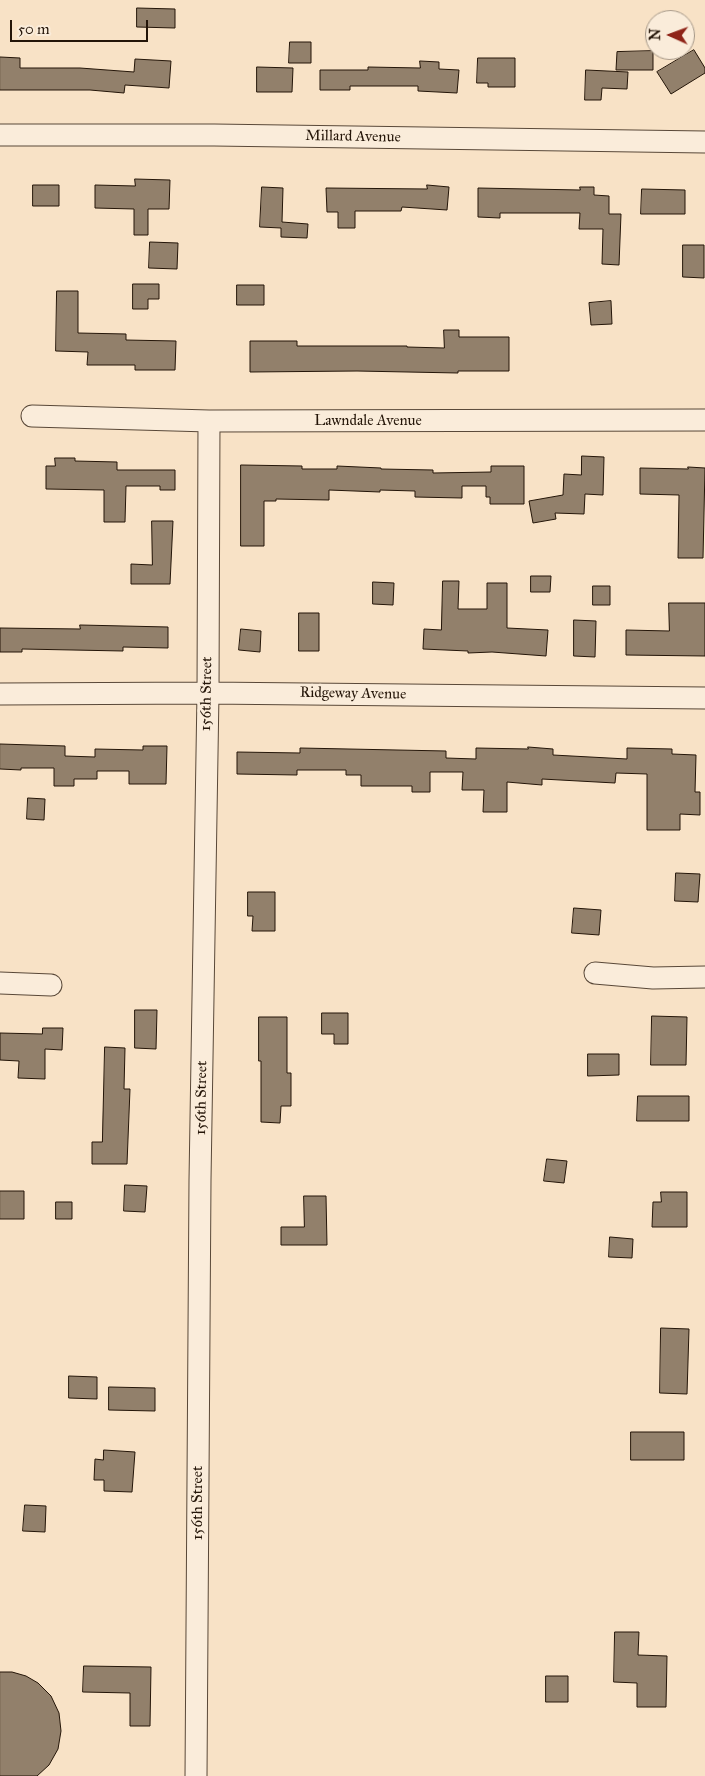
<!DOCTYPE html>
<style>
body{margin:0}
#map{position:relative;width:705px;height:1776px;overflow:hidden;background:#f8e2c6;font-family:"IM FELL Great Primer",serif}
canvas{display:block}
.north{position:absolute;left:645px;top:10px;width:50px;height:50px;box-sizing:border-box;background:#faecda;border:1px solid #a49686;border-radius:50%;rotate:272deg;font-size:14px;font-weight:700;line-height:20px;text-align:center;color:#241508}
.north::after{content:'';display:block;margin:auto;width:18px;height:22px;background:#8f2418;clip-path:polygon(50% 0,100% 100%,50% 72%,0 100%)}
.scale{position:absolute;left:10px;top:20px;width:138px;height:22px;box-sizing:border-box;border:2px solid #241508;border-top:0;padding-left:6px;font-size:15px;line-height:18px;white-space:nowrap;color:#241508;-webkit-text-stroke:4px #faecda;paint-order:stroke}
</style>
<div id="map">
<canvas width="705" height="1776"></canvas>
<div class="north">N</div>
<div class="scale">50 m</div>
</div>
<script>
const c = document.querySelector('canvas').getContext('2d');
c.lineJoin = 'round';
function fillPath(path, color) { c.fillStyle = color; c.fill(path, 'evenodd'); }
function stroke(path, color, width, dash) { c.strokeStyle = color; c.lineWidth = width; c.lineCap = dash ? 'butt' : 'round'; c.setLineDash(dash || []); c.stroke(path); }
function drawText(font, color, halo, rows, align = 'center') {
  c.font = font + ' "IM FELL Great Primer",serif'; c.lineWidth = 5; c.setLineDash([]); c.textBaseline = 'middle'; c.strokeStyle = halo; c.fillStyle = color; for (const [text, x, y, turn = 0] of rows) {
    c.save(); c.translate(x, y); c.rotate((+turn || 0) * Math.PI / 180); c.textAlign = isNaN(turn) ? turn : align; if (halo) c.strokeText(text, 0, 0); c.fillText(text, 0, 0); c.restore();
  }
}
const building = new Path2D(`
 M 137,8 L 175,9 L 175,28 L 137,27 Z
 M 290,42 L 311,42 L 311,63 L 289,63 Z
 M 694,50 L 705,68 L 705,73 L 671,94 L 657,72 Z
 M 653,51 L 653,70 L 616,70 L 617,52 Z
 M 0,57 L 20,58 L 20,68 L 80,68 L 134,72 L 135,59 L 171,61 L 169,88 L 125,85 L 124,93 L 90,90 L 0,90 Z
 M 478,58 L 515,58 L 515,87 L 488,87 L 488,83 L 477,83 Z
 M 420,61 L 439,62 L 439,69 L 459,70 L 457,93 L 418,91 L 418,86 L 350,86 L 350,90 L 320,90 L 320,70 L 368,70 L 368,67 L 420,68 Z
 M 257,67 L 293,68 L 292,92 L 257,92 Z
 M 586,70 L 628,72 L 627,89 L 602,88 L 601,100 L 585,100 Z
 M 135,179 L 170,180 L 169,209 L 148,209 L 148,235 L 134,235 L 134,209 L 95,208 L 95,185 L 135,186 Z
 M 33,185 L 59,185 L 59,206 L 33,206 Z
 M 427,185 L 449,187 L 447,210 L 402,207 L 401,211 L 355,211 L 355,228 L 338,228 L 338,212 L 327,212 L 326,188 L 427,189 Z
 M 262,187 L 283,188 L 282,222 L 308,224 L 307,238 L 281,237 L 281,228 L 260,227 Z
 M 580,187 L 594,187 L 594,195 L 609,196 L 609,214 L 621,214 L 619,265 L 602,264 L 603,229 L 579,229 L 580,213 L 500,213 L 500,218 L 478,217 L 478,188 L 580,190 Z
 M 642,189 L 685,190 L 685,214 L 641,214 Z
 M 150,242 L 178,243 L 177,269 L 149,268 Z
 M 683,245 L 704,245 L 704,278 L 683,277 Z
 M 133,284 L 159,284 L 159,299 L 148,299 L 148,309 L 133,309 Z
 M 237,285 L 264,285 L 264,305 L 237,305 Z
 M 57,291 L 78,291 L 78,333 L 126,334 L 126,340 L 176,341 L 175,370 L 135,370 L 135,365 L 87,365 L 88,352 L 56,351 Z
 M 611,301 L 612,324 L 591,325 L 589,303 Z
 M 444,330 L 459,330 L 459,337 L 509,337 L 509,371 L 458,371 L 458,373 L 357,371 L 250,372 L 250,341 L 297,341 L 297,346 L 407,346 L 407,347 L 444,348 Z
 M 582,456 L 604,457 L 603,495 L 585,494 L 584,514 L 555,513 L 556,519 L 533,523 L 529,501 L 563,495 L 564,474 L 581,475 Z
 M 55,458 L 75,458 L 75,461 L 117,462 L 117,470 L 175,470 L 175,490 L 160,490 L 160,486 L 126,486 L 125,522 L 104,522 L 104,490 L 46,489 L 46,466 L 55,466 Z
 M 241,465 L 302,466 L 302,469 L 337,469 L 337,466 L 381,468 L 381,469 L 433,470 L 433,473 L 491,472 L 491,466 L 524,466 L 524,504 L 490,504 L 490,497 L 486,497 L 486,486 L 462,486 L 462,498 L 415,497 L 415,491 L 380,490 L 380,492 L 329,490 L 329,500 L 276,499 L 276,501 L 264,501 L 264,546 L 241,546 Z
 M 688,467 L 705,468 L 703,558 L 678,558 L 679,495 L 640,494 L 640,468 L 688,469 Z
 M 152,521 L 173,521 L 170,584 L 131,584 L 131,564 L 152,565 Z
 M 531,576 L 551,576 L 550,592 L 531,592 Z
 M 443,581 L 459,581 L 458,609 L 487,609 L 487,583 L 507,583 L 507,628 L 548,630 L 546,656 L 492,652 L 468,653 L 468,651 L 423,649 L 424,629 L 441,630 Z
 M 373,582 L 394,583 L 393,605 L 373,604 Z
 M 593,586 L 610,586 L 610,605 L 593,605 Z
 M 669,603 L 705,603 L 705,656 L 626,655 L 626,630 L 669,631 Z
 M 299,613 L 319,613 L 319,651 L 299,651 Z
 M 574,620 L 596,621 L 595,657 L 574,656 Z
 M 80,625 L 168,627 L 168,648 L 123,647 L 123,651 L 22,649 L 22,652 L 0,652 L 0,628 L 80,629 Z
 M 241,629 L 261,631 L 260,652 L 239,650 Z
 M 0,744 L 65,746 L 65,756 L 95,757 L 95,749 L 143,750 L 143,746 L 167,746 L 166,784 L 129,784 L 129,771 L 97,771 L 97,779 L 74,779 L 74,786 L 54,786 L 54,768 L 21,768 L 21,770 L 0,769 Z
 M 528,747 L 553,749 L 553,755 L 627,759 L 627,748 L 672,749 L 672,754 L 696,755 L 695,792 L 700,792 L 700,815 L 680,814 L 680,830 L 647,830 L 647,774 L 616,773 L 615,783 L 542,779 L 542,785 L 507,782 L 507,812 L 483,812 L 484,790 L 462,790 L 463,772 L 430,772 L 430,792 L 412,792 L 412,786 L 361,786 L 361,775 L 346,775 L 346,770 L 297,770 L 297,775 L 237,774 L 237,752 L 300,753 L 300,748 L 446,751 L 446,758 L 476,759 L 476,748 L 528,749 Z
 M 28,798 L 45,799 L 44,820 L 27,819 Z
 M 676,873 L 700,874 L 698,902 L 675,901 Z
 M 248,892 L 275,892 L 275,931 L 252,931 L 253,916 L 248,916 Z
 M 574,908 L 601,910 L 599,935 L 572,933 Z
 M 135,1010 L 157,1010 L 156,1049 L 135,1048 Z
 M 322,1013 L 348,1013 L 348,1044 L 334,1044 L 334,1034 L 322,1034 Z
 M 652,1016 L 687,1017 L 686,1065 L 651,1065 Z
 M 259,1017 L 287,1017 L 287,1073 L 291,1073 L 291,1106 L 281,1106 L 280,1123 L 261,1122 L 261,1061 L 259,1061 Z
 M 43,1028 L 63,1028 L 62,1050 L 45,1049 L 45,1079 L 18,1078 L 19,1061 L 0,1060 L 0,1033 L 42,1034 Z
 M 105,1047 L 125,1048 L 124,1089 L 130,1089 L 127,1164 L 92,1164 L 92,1142 L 102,1142 Z
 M 588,1054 L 619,1054 L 619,1075 L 588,1076 Z
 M 638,1096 L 689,1096 L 689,1121 L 637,1121 Z
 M 547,1159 L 567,1161 L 564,1183 L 544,1181 Z
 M 125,1185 L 147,1186 L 145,1212 L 124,1211 Z
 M 0,1191 L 24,1191 L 24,1219 L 0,1219 Z
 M 661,1192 L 687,1192 L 687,1227 L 652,1227 L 653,1202 L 661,1202 Z
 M 304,1196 L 326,1196 L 327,1245 L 281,1245 L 281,1227 L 304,1227 Z
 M 56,1202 L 72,1202 L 72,1219 L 56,1219 Z
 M 610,1237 L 633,1239 L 632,1258 L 609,1257 Z
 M 661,1328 L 689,1329 L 687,1394 L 660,1393 Z
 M 69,1376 L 97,1377 L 97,1399 L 69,1398 Z
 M 109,1387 L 155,1388 L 155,1411 L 109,1410 Z
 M 631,1432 L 684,1432 L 684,1460 L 631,1460 Z
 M 104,1450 L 135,1452 L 132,1492 L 104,1491 L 104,1480 L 94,1480 L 95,1459 L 103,1460 Z
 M 25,1505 L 46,1506 L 45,1532 L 23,1531 Z
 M 615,1632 L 639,1632 L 638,1655 L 667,1656 L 666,1707 L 637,1707 L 637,1683 L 614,1682 Z
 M 84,1666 L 151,1667 L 150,1726 L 130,1726 L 130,1693 L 83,1692 Z
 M 0,1672 L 12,1672 L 26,1676 L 38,1683 L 51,1696 L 59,1713 L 61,1731 L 58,1749 L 49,1765 L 37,1776 L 0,1776 Z
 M 546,1676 L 568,1676 L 568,1702 L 546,1702 Z`);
const minor = new Path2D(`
 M 0,135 L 214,135 L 705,142
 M 32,416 L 209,421 L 705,420
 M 0,694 L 208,693 L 705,698
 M 595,973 L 653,978 L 705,977
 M 0,983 L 51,985
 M 196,1776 L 200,1180 L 208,693 L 209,421`);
const streetNames = [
 ["Millard Avenue",353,137,1],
 ["Lawndale Avenue",368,421],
 ["156th Street",207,694,-89],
 ["Ridgeway Avenue",353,694,1],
 ["156th Street",202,1098,-89],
 ["156th Street",198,1503,-90]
];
fillPath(building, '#92806b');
stroke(building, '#241508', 1);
stroke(minor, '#594838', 23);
stroke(minor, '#faecda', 21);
drawText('15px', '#241508', '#faecda', streetNames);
</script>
